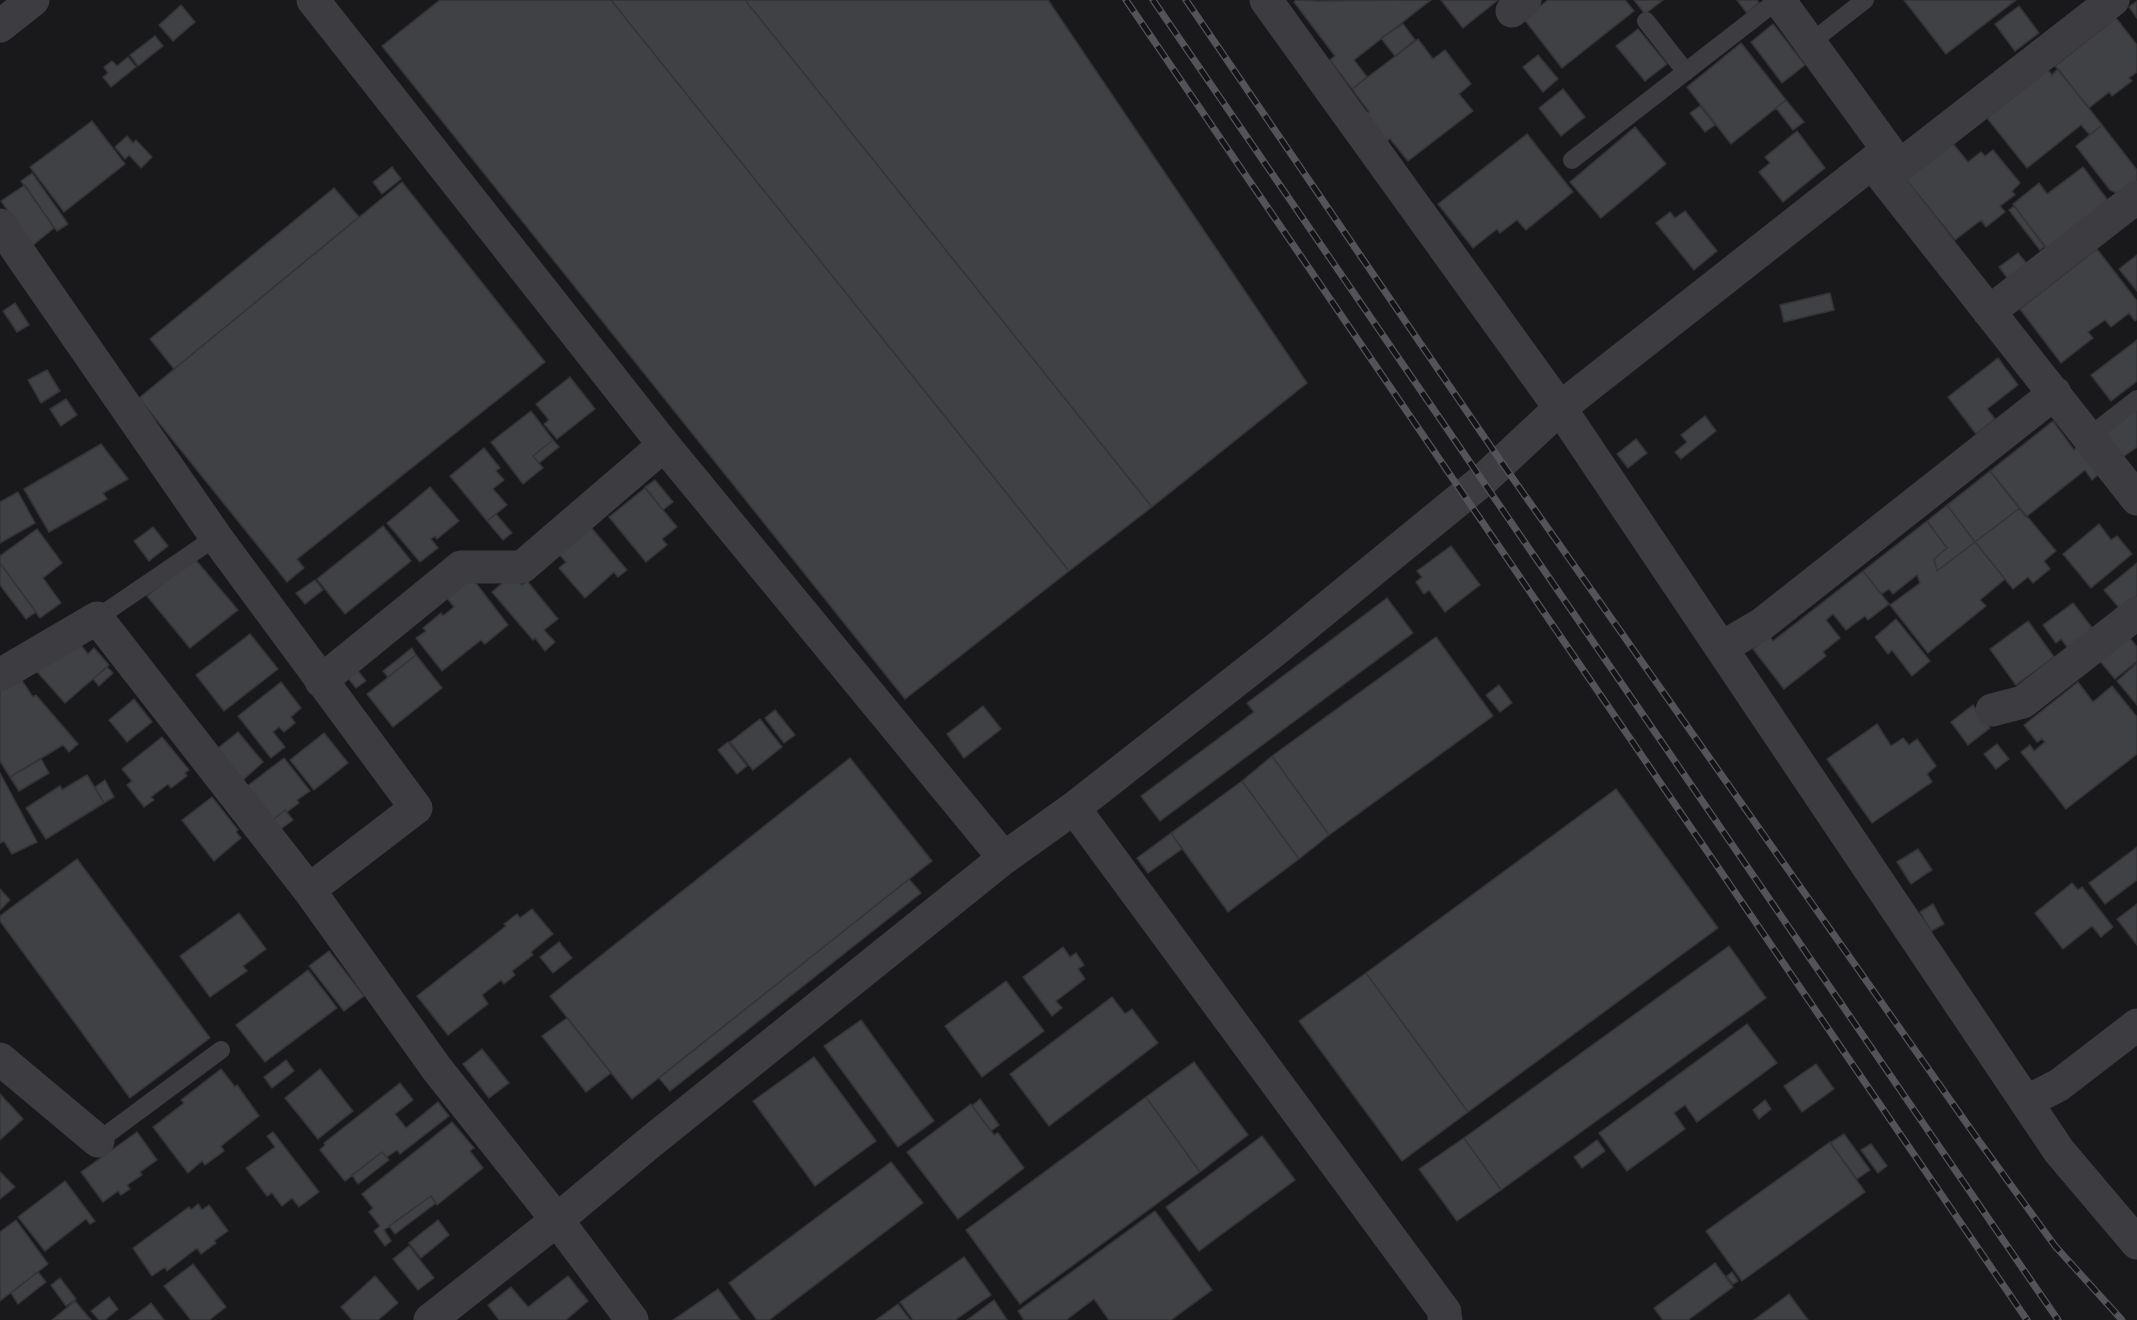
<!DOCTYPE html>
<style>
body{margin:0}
canvas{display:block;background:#19191b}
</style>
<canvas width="2137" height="1320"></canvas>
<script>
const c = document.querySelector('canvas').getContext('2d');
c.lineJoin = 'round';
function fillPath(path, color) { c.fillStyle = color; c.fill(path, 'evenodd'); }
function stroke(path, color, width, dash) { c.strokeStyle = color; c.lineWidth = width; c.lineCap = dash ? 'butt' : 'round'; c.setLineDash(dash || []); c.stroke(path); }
const building = new Path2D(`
 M 440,0 L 611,0 L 1069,571 L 905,699 L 382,46 Z
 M 611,0 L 745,0 L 1152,507 L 1069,571 Z
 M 745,0 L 1048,0 L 1307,383 L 1152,507 Z
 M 1296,0 L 1317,1 L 1431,0 L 1354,60 L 1367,77 L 1352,89 L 1330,60 L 1335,56 L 1294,2 Z
 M 1441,0 L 1498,0 L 1463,28 Z
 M 1548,0 L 1625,0 L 1634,11 L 1562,68 L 1524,19 Z
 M 1634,0 L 1663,0 L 1645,14 Z
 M 1737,0 L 1757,0 L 1759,3 L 1747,13 Z
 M 1904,0 L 2016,0 L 1946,54 Z
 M 2137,1 L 2137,18 L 2129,7 Z
 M 181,5 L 195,22 L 173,41 L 159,25 Z
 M 2019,6 L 2039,33 L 2015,51 L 1995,24 Z
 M 2116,18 L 2137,45 L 2137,72 L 2129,78 L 2132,81 L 2112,96 L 2109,92 L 2089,108 L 2055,66 Z
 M 1403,24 L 1415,40 L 1395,56 L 1381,38 Z
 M 1773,24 L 1805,65 L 1782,83 L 1751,42 Z
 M 1638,29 L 1667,64 L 1645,81 L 1616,46 Z
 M 155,36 L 163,46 L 138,66 L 130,55 Z
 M 1418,39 L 1433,59 L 1445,50 L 1471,84 L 1459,94 L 1473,111 L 1408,161 L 1390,139 L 1387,141 L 1365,114 L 1369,112 L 1352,89 Z
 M 1741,43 L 1786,100 L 1731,144 L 1687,87 Z
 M 1538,55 L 1558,79 L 1543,92 L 1523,67 Z
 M 128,57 L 136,67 L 111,87 L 103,77 L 108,73 L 104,67 L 112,61 L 117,66 Z
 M 2058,69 L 2102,125 L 2090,135 L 2081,125 L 2027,168 L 1987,118 L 2048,70 L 2052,75 Z
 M 1563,89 L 1585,117 L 1561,136 L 1539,108 Z
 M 1786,100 L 1804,122 L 1793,130 L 1776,108 Z
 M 1700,106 L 1715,125 L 1705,132 L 1690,113 Z
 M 92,121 L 125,164 L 64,212 L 30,167 Z
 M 2102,125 L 2137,170 L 2137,182 L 2121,195 L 2110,190 L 2076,146 Z
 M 1635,127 L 1666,164 L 1601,218 L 1570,182 Z
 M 1797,131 L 1825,168 L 1783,202 L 1759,172 L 1770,163 L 1765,157 Z
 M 1527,134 L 1573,192 L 1526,230 L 1517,220 L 1500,233 L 1497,229 L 1473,248 L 1438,204 Z
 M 127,136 L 133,143 L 136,140 L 152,157 L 141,168 L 129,155 L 125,159 L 115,147 Z
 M 1950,140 L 1968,162 L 1981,152 L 1985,156 L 1993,150 L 2020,183 L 2012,191 L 2015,195 L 2000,206 L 2005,212 L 1986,227 L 1981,220 L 1955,240 L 1904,177 Z
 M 392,167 L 401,179 L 382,194 L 373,182 Z
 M 2083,167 L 2109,202 L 2046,249 L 2013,204 L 2039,183 L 2047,194 Z
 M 32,173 L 68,224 L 57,231 L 21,181 Z
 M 402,182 L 545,362 L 297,559 L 304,568 L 287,582 L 139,398 Z
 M 25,185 L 54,228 L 32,246 L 1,201 Z
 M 334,188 L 359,217 L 174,369 L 150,339 Z
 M 2014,206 L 2045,246 L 2040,250 L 2009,210 Z
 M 1685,211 L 1717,251 L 1694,270 L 1656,223 L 1670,212 L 1675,218 Z
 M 2097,249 L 2137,301 L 2137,319 L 2135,321 L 2129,313 L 2111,327 L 2105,320 L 2088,332 L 2093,338 L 2061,363 L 2020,309 Z
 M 2018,253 L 2027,264 L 2008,279 L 1999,267 Z
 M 2137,255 L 2137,291 L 2119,269 Z
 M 1830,293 L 1834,310 L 1784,322 L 1780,305 Z
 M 15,303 L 29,325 L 17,332 L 3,311 Z
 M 2137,340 L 2137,381 L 2111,401 L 2091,375 Z
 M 1998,358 L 2018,385 L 1987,409 L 1995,419 L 1976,434 L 1948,397 Z
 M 47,370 L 60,391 L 41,403 L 28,380 Z
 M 570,377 L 595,409 L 557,439 L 544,424 L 549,420 L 536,404 Z
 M 66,399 L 77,415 L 61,426 L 50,409 Z
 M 2137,409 L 2137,447 L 2120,459 L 2102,435 Z
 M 531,411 L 553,440 L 533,456 L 543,468 L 523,484 L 491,442 Z
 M 1705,416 L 1716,431 L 1681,459 L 1675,452 L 1687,442 L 1681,435 Z
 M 2053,421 L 2074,450 L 2079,445 L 2100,473 L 2092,480 L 2085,470 L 2026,517 L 1990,471 Z
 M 1636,439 L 1647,453 L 1628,468 L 1617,454 Z
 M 553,440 L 559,447 L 539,463 L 533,456 Z
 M 101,444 L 128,479 L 103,493 L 107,499 L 49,532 L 24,489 Z
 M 484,448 L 500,468 L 496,471 L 504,480 L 493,489 L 507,505 L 487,521 L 450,476 Z
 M 1990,471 L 2020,508 L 1975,542 L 1947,505 Z
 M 655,480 L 673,502 L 663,510 L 645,487 Z
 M 430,487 L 459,521 L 437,539 L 435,536 L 431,539 L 438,548 L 420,562 L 387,523 Z
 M 645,488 L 677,527 L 662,539 L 667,545 L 646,562 L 609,517 Z
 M 18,492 L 35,523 L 0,543 L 0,502 Z
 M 1947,505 L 1975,542 L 1937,571 L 1934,559 L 1947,548 L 1927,521 Z
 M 2020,508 L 2056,551 L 2044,561 L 2050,569 L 2033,583 L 2028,577 L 2013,589 L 1975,542 Z
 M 496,514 L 512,533 L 503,540 L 487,521 Z
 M 1927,521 L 1947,548 L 1934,559 L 1937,571 L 1975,542 L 2005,579 L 1980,600 L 1986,606 L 1928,653 L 1890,605 L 1920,583 L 1917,575 L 1893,594 L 1889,589 L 1881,594 L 1863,571 Z
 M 2099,524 L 2111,540 L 2117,536 L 2132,554 L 2091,588 L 2063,554 Z
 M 589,525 L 627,570 L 618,577 L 614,572 L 585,598 L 559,568 L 566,562 L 557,552 Z
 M 383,526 L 411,561 L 345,614 L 317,579 Z
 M 153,527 L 168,546 L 149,561 L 134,541 Z
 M 37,529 L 62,563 L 43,578 L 61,603 L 40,618 L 0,563 L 0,556 Z
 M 1451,546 L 1480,585 L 1445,612 L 1429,590 L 1424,594 L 1416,582 L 1422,577 L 1417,571 Z
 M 194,558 L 238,610 L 190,648 L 147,596 Z
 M 0,563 L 36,612 L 26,619 L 0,585 Z
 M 2137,563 L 2137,596 L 2121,610 L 2104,590 Z
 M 1863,571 L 1889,604 L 1868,620 L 1865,616 L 1846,630 L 1833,614 L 1826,620 L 1840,638 L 1823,652 L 1826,656 L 1784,689 L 1753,649 L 1769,636 L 1773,641 Z
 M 513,574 L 522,585 L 527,581 L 558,619 L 544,630 L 555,642 L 545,651 L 535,638 L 533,640 L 492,592 Z
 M 472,578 L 508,625 L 485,644 L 481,640 L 442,671 L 416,638 L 426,631 L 423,628 L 441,613 L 443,616 L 454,607 L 447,598 Z
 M 315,580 L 323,590 L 305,604 L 296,593 Z
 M 1387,598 L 1413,633 L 1160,821 L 1141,796 L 1254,712 L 1247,703 Z
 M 2073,603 L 2093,629 L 2068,648 L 2061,639 L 2056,643 L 2043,625 Z
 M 1896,619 L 1930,661 L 1912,676 L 1892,650 L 1888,654 L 1875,637 Z
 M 2028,621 L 2054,657 L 2016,685 L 1990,649 Z
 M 250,634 L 278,669 L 224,711 L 196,675 Z
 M 1436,637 L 1493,716 L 1329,835 L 1272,756 Z
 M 2129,637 L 2137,647 L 2137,661 L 2115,679 L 2099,660 Z
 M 75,638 L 88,654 L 94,648 L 109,665 L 65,703 L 31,665 Z
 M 412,648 L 416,655 L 388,677 L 383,671 Z
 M 416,655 L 442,688 L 393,727 L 367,694 Z
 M 350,661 L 366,681 L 356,688 L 340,668 Z
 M 2137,663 L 2137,705 L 2117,681 Z
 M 107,667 L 113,673 L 99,686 L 93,679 Z
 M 20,678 L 33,697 L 36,695 L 78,744 L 69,752 L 63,745 L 10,777 L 0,761 L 0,687 Z
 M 281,682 L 301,708 L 291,717 L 295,723 L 284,732 L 279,727 L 273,732 L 285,747 L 271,758 L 238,716 Z
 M 2078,682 L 2093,702 L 2112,686 L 2137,717 L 2137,754 L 2066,809 L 2021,752 L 2030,745 L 2034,751 L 2045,742 L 2042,739 L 2037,742 L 2024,725 Z
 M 1499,685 L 1512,703 L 1500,712 L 1486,695 Z
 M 134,699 L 152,722 L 127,742 L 109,720 Z
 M 1973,705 L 1990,728 L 1968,745 L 1951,722 Z
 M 983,706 L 1001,729 L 964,758 L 947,734 Z
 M 775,710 L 795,735 L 784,743 L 765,718 Z
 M 760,719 L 782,747 L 753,770 L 730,742 Z
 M 1877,724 L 1891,746 L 1903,738 L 1909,745 L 1917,739 L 1936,766 L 1927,774 L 1932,782 L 1872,823 L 1827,759 Z
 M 238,732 L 263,762 L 243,780 L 217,749 Z
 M 324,733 L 348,763 L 314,790 L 290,760 Z
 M 162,737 L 189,770 L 185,773 L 187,776 L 171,788 L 168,784 L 151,797 L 154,800 L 144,807 L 127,785 L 132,781 L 122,769 Z
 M 728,742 L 747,766 L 737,774 L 718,750 Z
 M 1997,744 L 2009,759 L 1996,769 L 1984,754 Z
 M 1272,756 L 1329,835 L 1299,859 L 1242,781 Z
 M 284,758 L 310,791 L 297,800 L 299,803 L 287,812 L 285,810 L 268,824 L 242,790 Z
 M 850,758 L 932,861 L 632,1099 L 550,996 Z
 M 41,759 L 49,773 L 19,791 L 10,777 Z
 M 0,773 L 37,842 L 12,854 L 4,841 L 0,843 Z
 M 87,775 L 104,803 L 46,839 L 26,808 L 60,786 L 62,790 Z
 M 105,780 L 114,797 L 104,803 L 95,787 Z
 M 1242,781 L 1299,859 L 1228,912 L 1171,833 Z
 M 1616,789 L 1718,928 L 1468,1112 L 1366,973 Z
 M 212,797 L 238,830 L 236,832 L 241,838 L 214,861 L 182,820 Z
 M 285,810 L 293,820 L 274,834 L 268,824 Z
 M 1171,833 L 1182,849 L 1148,873 L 1137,858 Z
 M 2137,847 L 2137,880 L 2105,904 L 2089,883 Z
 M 1918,849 L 1932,870 L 1911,884 L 1897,862 Z
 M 77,859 L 210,1038 L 130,1098 L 0,921 L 0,916 Z
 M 909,879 L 921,893 L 670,1091 L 659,1078 Z
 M 2072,883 L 2078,890 L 2082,887 L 2113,927 L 2101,937 L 2092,926 L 2063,949 L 2035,913 Z
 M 0,889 L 10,900 L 0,910 Z
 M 1933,904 L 1944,924 L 1931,931 L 1920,912 Z
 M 2137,904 L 2137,945 L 2117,919 Z
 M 532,909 L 553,934 L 531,952 L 533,955 L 512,971 L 515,975 L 504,984 L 501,980 L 482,995 L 488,1004 L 448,1035 L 417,996 L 506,926 L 504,924 L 517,914 L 520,918 Z
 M 239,913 L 266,949 L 243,966 L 247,971 L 210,997 L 180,956 Z
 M 559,942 L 572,958 L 553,973 L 540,957 Z
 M 1729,946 L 1766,998 L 1501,1190 L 1464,1138 Z
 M 1063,947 L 1070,957 L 1076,953 L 1084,965 L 1078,969 L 1085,979 L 1056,1001 L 1062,1008 L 1052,1016 L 1023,977 Z
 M 329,951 L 364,996 L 344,1011 L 309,966 Z
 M 308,970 L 337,1008 L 265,1062 L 236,1025 Z
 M 1366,973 L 1468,1112 L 1402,1161 L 1299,1021 Z
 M 1006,981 L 1044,1031 L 982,1077 L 945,1026 Z
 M 1112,997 L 1125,1014 L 1132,1009 L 1158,1043 L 1049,1126 L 1010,1074 Z
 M 567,1018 L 611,1073 L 586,1092 L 542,1036 Z
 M 861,1020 L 934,1121 L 898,1147 L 824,1046 Z
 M 1747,1024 L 1777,1063 L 1697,1122 L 1685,1105 L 1674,1113 L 1685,1129 L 1627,1171 L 1599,1133 Z
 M 482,1049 L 509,1083 L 489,1098 L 463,1064 Z
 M 814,1057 L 876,1141 L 815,1186 L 753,1101 Z
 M 286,1060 L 294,1071 L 272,1088 L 264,1077 Z
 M 1194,1062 L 1248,1135 L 1200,1172 L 1146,1097 Z
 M 1816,1064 L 1834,1089 L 1802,1112 L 1784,1086 Z
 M 221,1069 L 235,1087 L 237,1085 L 259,1116 L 221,1146 L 224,1151 L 205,1165 L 202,1161 L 188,1173 L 153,1127 L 184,1103 L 181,1100 Z
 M 320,1069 L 353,1111 L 318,1139 L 285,1098 Z
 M 400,1083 L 413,1100 L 395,1114 L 406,1128 L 438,1102 L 449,1116 L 400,1154 L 397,1150 L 387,1157 L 382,1152 L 345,1181 L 320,1150 L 325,1145 L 324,1143 Z
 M 0,1094 L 23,1119 L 0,1140 Z
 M 1146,1097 L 1200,1172 L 1020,1304 L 966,1230 Z
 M 980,1099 L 999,1125 L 991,1131 L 972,1106 Z
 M 1765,1100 L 1771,1109 L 1759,1119 L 1753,1110 Z
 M 971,1104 L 994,1135 L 998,1133 L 1024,1168 L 958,1219 L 907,1152 Z
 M 452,1122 L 474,1148 L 470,1151 L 483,1168 L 437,1205 L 431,1196 L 384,1230 L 391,1241 L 385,1246 L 374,1231 L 380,1226 L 369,1212 L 373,1208 L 362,1194 Z
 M 137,1132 L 157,1160 L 140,1172 L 142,1175 L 127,1185 L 130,1189 L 121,1195 L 118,1191 L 103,1202 L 81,1172 Z
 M 273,1132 L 319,1192 L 299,1207 L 292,1198 L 282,1206 L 272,1193 L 267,1196 L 246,1168 L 275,1147 L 267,1136 Z
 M 1844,1134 L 1870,1170 L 1857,1179 L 1830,1143 Z
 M 1262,1136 L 1295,1180 L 1199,1251 L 1166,1207 Z
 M 1464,1138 L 1501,1190 L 1457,1221 L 1419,1169 Z
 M 1597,1140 L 1605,1151 L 1582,1168 L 1574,1157 Z
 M 1830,1142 L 1865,1192 L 1742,1281 L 1706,1231 Z
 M 1871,1144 L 1887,1166 L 1878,1173 L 1861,1150 Z
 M 382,1152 L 389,1160 L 358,1184 L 352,1175 Z
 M 891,1162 L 923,1203 L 769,1320 L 757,1320 L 729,1283 Z
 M 0,1172 L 15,1187 L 0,1199 Z
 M 65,1181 L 95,1221 L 90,1224 L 86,1219 L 45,1251 L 18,1217 Z
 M 431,1196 L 436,1203 L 395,1234 L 389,1226 Z
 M 198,1204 L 202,1210 L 209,1205 L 228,1231 L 214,1241 L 216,1243 L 201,1254 L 197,1248 L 167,1271 L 165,1267 L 152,1276 L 133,1248 L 189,1207 L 191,1210 Z
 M 1155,1211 L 1212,1290 L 1171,1320 L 1109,1320 L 1094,1299 L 1066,1320 L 1024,1320 L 1018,1311 Z
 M 16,1220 L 48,1264 L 0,1301 L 0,1232 Z
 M 438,1220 L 449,1235 L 421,1258 L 409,1243 Z
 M 409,1246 L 434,1278 L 418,1290 L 393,1259 Z
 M 964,1257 L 991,1295 L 955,1320 L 913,1320 L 900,1302 Z
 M 1715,1263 L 1733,1287 L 1688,1320 L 1663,1320 L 1654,1308 Z
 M 193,1264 L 226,1307 L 209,1320 L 191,1320 L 164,1286 Z
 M 38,1272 L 46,1282 L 18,1304 L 11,1293 Z
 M 1732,1272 L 1738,1281 L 1733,1284 L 1727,1276 Z
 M 375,1276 L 398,1303 L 378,1320 L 352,1320 L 341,1307 Z
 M 568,1276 L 588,1301 L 566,1320 L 499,1320 L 488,1305 L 511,1287 L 528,1307 Z
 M 60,1278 L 76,1299 L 66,1306 L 51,1285 Z
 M 718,1289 L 740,1320 L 673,1320 Z
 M 1789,1294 L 1808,1320 L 1754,1320 Z
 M 109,1297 L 118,1309 L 105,1320 L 99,1320 L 91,1311 Z
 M 994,1300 L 1007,1320 L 967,1320 Z
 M 75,1301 L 91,1320 L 52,1320 Z
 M 151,1303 L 164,1320 L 129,1320 Z
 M 898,1304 L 910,1320 L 876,1320 Z`);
const lane = new Path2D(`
 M 1646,21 L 1686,72
 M 1810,43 L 1865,0
 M 1572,160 L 1778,0
 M 2088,437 L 2137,399
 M 97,618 L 216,537
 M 98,1141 L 221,1050`);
const street = new Path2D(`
 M 313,0 L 664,445 L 1004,858
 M 1266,0 L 1560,408 L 2059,1151 L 2137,1243
 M 1512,11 L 1525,0
 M 0,26 L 33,0
 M 1872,163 L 2137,499
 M 1884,178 L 2113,0
 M 0,225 L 216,537 L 416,808 L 309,890 L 437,1069 L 557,1220 L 632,1320
 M 1989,312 L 2137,197
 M 1721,648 L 1762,624 L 2055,393
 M 0,675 L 97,618 L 309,890
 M 321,681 L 461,567 L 522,567 L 664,445
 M 1992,710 L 2023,702 L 2137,613
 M 1074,808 L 1445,1312 L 1444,1317 L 1446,1320
 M 0,1059 L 98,1141
 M 2026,1102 L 2059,1085 L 2137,1025
 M 430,1320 L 557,1220 L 648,1144 L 1004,858 L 1074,808 L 1279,647 L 1483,480 L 1560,408 L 1888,150 L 1779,0`);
const rail = new Path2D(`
 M 1126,0 L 2027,1320
 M 1153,0 L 2058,1320
 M 1186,0 L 1502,463 L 1979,1141 L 2055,1246 L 2122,1320`);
fillPath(building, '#404144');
stroke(building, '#343336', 1.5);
stroke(lane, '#3c3c41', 18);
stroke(street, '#3c3c41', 33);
stroke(rail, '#53535a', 7);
stroke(rail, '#141416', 4.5, [14]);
</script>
